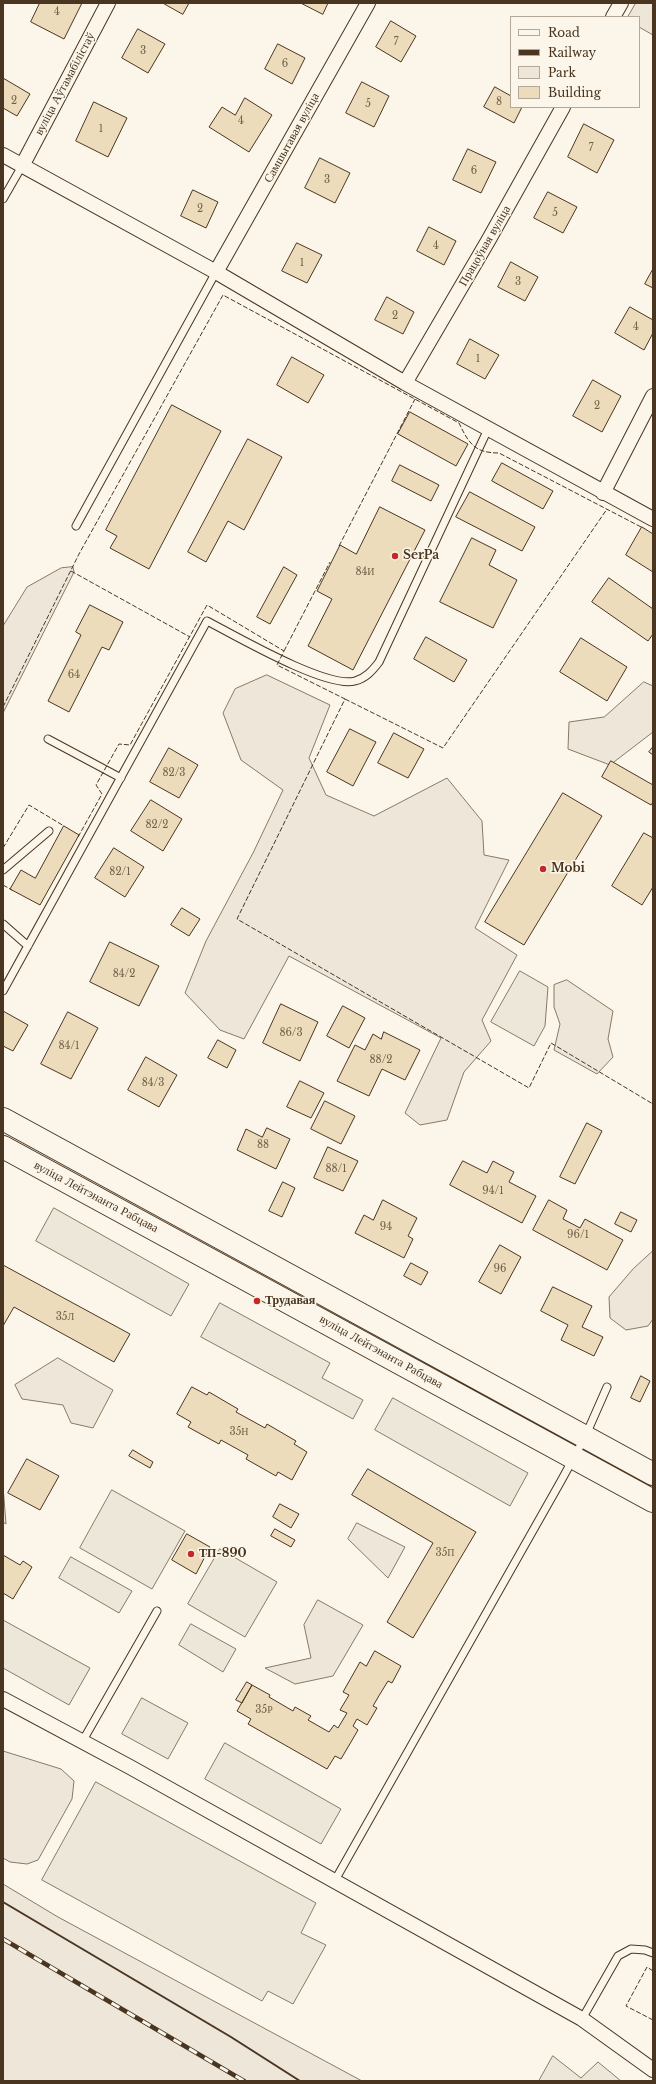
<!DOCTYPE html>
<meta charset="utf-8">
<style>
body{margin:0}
#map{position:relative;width:656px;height:2084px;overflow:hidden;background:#fbf6e9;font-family:"Libre Baskerville",serif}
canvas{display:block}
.frame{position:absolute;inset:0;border:4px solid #4a3520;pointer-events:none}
.legend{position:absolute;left:510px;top:16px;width:130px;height:92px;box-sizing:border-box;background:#fbf6e9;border:1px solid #b4a999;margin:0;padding:5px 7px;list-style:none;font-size:12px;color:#4a3520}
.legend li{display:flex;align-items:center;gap:8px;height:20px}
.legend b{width:20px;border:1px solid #b4a999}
</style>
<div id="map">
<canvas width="656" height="2084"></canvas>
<div class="frame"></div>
<ul class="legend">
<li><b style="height:5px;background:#fbf6e9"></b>Road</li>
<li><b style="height:5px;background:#4a3520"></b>Railway</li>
<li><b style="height:11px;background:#ede6d9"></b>Park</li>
<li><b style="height:11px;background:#ecdcbc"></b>Building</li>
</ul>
</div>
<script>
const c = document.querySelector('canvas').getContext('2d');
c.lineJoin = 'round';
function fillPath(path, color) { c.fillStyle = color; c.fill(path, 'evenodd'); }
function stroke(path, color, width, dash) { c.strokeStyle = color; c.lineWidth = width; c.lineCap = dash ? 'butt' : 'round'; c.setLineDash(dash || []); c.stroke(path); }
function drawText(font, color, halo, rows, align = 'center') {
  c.font = font + ' "Libre Baskerville",serif'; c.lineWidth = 3; c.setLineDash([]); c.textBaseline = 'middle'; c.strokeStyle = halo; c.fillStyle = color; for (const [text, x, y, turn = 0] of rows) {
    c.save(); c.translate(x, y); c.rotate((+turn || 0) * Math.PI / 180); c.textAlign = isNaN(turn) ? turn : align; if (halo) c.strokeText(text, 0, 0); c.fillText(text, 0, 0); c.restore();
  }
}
const green = new Path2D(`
 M 636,3 L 653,3 L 653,35 L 639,27 L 639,17 L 628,17 Z
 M 73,567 L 74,572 L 3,713 L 3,626 L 27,587 L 61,568 Z
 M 267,675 L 330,705 L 309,758 L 326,795 L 374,816 L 447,778 L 482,821 L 484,855 L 509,860 L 475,928 L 517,955 L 482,1020 L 491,1041 L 464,1072 L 447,1120 L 420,1125 L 405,1113 L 441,1038 L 289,956 L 244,1039 L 220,1030 L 185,993 L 206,941 L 253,853 L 283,790 L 241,760 L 223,713 L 235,689 Z
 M 644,682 L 653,686 L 653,732 L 610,765 L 568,749 L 569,722 L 604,717 Z
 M 567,980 L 613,1011 L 608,1039 L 613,1057 L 597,1074 L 554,1050 L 560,1024 L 554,1007 L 554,985 Z
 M 653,1251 L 653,1319 L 648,1326 L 626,1330 L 610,1318 L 609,1297 L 633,1269 Z
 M 58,1358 L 113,1390 L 93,1428 L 71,1423 L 63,1405 L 22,1399 L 15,1385 Z
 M 3,1486 L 6,1524 L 3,1522 Z
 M 357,1523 L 405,1547 L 388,1578 L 348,1539 Z
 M 318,1600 L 363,1625 L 333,1676 L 295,1684 L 265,1668 L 311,1658 L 304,1625 Z
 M 3,1751 L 61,1769 L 74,1781 L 72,1799 L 38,1860 L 27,1864 L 10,1862 L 3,1858 Z
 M 3,1884 L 58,1917 L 362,2081 L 3,2081 Z`);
const parking = new Path2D(`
 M 520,971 L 548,987 L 545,1026 L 534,1046 L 491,1022 Z
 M 54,1208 L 189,1284 L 171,1316 L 36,1241 Z
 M 220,1303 L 330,1363 L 322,1378 L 363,1400 L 353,1419 L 201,1337 Z
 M 393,1398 L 528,1473 L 510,1506 L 375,1430 Z
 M 112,1490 L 185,1531 L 152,1589 L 80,1548 Z
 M 220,1549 L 277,1582 L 245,1637 L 188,1604 Z
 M 71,1557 L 132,1591 L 119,1613 L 59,1578 Z
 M 3,1620 L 90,1668 L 69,1705 L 3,1668 Z
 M 191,1624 L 236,1649 L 223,1672 L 179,1645 Z
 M 142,1698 L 188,1723 L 168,1759 L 122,1734 Z
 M 225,1743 L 341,1809 L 321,1844 L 205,1779 Z
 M 96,1782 L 316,1903 L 301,1933 L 326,1945 L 293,2004 L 268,1991 L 262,2001 L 42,1880 Z
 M 553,2056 L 581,2078 L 598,2062 L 621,2081 L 539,2081 Z`);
const building = new Path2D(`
 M 40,3 L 82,3 L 64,39 L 31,22 Z
 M 163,3 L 189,3 L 183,14 Z
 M 301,3 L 328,3 L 323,14 Z
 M 391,21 L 416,36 L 401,62 L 376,47 Z
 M 138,29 L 165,44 L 148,73 L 122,58 Z
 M 278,44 L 305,58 L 292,84 L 265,69 Z
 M 3,78 L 30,94 L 17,116 L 3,108 Z
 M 362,82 L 389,96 L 374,127 L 346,113 Z
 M 495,87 L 511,96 L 511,107 L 522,107 L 514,123 L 484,107 Z
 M 245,98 L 272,115 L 249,152 L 209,127 L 222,107 L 235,115 Z
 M 94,102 L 127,118 L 108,157 L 76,141 Z
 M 584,124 L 614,140 L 597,173 L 568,157 Z
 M 468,149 L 496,162 L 481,193 L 453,180 Z
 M 320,158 L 350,173 L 335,203 L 305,188 Z
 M 193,190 L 218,202 L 206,228 L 181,216 Z
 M 548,192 L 577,207 L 563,233 L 534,218 Z
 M 429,227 L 456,241 L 444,265 L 417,251 Z
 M 297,243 L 322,255 L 307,283 L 282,271 Z
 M 511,262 L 538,277 L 525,301 L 498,287 Z
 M 653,269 L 653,288 L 645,284 Z
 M 387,297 L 414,312 L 403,334 L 375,320 Z
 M 630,307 L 653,320 L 653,333 L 644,350 L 615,333 Z
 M 470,339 L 499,355 L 485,379 L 457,364 Z
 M 292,357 L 324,375 L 308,403 L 277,385 Z
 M 593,380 L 621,396 L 602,432 L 573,416 Z
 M 172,405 L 221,431 L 149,569 L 110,548 L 117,536 L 106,530 Z
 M 410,412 L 468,444 L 456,466 L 398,434 Z
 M 248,439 L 282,457 L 244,530 L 228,521 L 206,562 L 188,552 Z
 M 502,463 L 553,491 L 543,509 L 492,481 Z
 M 400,465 L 439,485 L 431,501 L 392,481 Z
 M 470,492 L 535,527 L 522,551 L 456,517 Z
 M 380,507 L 425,530 L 353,670 L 308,646 L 332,599 L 317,591 L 340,545 L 356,554 Z
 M 642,527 L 653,534 L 653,572 L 626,555 Z
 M 472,538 L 496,550 L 489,565 L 517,580 L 493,628 L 440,602 Z
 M 284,567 L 297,575 L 270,624 L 257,617 Z
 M 609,578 L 653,609 L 653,634 L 648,641 L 592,602 Z
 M 90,605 L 123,622 L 109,650 L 102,647 L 69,712 L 48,701 L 81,635 L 76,632 Z
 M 426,637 L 467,660 L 454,682 L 414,659 Z
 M 581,638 L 627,667 L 607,701 L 560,672 Z
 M 350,729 L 376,742 L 353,786 L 327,772 Z
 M 394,733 L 424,749 L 408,778 L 378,763 Z
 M 653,747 L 653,755 L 649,752 Z
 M 169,748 L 198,765 L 179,798 L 150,782 Z
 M 611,761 L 653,785 L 653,802 L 651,805 L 602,777 Z
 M 563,793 L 602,816 L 524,945 L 485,922 Z
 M 151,800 L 182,819 L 163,851 L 131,831 Z
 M 64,826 L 79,835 L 40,905 L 10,889 L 21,870 L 35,878 Z
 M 644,833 L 653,838 L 653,887 L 642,905 L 612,886 Z
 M 114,848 L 144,867 L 125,897 L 95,878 Z
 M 182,908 L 200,919 L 189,936 L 171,925 Z
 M 110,942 L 159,966 L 139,1006 L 90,982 Z
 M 281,1004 L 318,1022 L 300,1061 L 263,1043 Z
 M 343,1006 L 365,1018 L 349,1048 L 327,1036 Z
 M 3,1011 L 28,1025 L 13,1051 L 3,1046 Z
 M 68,1012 L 98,1028 L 71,1079 L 41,1064 Z
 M 384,1032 L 420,1050 L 405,1080 L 382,1069 L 369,1096 L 337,1081 L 355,1045 L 365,1050 L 373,1034 L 381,1039 Z
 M 218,1040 L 236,1050 L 227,1068 L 208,1058 Z
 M 146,1057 L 177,1075 L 159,1107 L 128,1090 Z
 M 300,1081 L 324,1093 L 311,1118 L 287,1107 Z
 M 325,1101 L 355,1116 L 341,1144 L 311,1129 Z
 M 587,1123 L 602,1131 L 575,1184 L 560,1177 Z
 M 267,1128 L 290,1139 L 276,1169 L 237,1150 L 246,1129 L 262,1137 Z
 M 328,1147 L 358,1161 L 343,1191 L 314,1178 Z
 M 463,1161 L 487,1173 L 493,1161 L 514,1172 L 509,1182 L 536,1196 L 522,1223 L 450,1185 Z
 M 283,1182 L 295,1188 L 282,1217 L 269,1211 Z
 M 383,1200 L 417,1218 L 408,1236 L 413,1239 L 404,1258 L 355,1233 L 364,1215 L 373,1220 Z
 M 549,1200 L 567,1210 L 563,1219 L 580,1228 L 585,1219 L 623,1240 L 607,1270 L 533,1230 Z
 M 621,1212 L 637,1220 L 631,1232 L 615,1224 Z
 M 500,1245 L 521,1257 L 501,1294 L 479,1282 Z
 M 411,1263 L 428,1272 L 421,1285 L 404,1276 Z
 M 3,1265 L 130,1334 L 114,1362 L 14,1307 L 3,1326 Z
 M 553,1287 L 592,1306 L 582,1327 L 603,1337 L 594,1356 L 561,1340 L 568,1325 L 541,1311 Z
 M 641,1376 L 650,1381 L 640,1402 L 631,1398 Z
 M 192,1387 L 207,1395 L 209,1392 L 238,1409 L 236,1412 L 265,1428 L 267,1424 L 296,1441 L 294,1444 L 307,1452 L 292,1480 L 278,1472 L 276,1476 L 246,1459 L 248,1455 L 221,1440 L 219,1444 L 188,1427 L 191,1422 L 177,1414 Z
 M 133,1450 L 153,1462 L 150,1468 L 129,1456 Z
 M 27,1459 L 59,1476 L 40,1510 L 8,1493 Z
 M 368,1469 L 476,1532 L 413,1638 L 387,1622 L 433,1543 L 352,1495 Z
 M 280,1504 L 299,1514 L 291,1528 L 273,1517 Z
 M 275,1529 L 295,1540 L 291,1547 L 271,1536 Z
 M 187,1534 L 210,1547 L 196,1574 L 172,1560 Z
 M 3,1555 L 20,1565 L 23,1561 L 32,1567 L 13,1599 L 3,1593 Z
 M 375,1651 L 401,1666 L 392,1683 L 388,1681 L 380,1694 L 373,1706 L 377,1708 L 367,1725 L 357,1719 L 353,1726 L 358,1730 L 341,1759 L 335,1756 L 327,1769 L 248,1724 L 251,1719 L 237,1711 L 252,1685 L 270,1695 L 269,1697 L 293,1711 L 295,1707 L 311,1716 L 308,1720 L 329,1732 L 334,1725 L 338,1728 L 347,1713 L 340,1710 L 349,1695 L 343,1692 L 360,1662 L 366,1666 Z
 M 247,1682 L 252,1685 L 242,1703 L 236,1700 Z`);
const lane = new Path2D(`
 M 3,199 L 22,166
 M 76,526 L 216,272
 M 48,739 L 121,778
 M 3,870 L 49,831
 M 3,924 L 28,946
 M 3,991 L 207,621 C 236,636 327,689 355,681 C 366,678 372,671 379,662 L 488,429
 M 82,1742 L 157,1611
 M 334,1882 L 561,1481 L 585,1437 L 607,1387
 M 582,2019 L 618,1956 L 631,1949 L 645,1950 L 653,1953`);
const street = new Path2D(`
 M 613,17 L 621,3
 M 3,155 L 216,272 L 405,383 L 653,519
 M 22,166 L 108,3
 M 216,272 L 368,3
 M 405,383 L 488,241 L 563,107
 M 603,493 L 653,396
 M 3,1699 L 130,1767 L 582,2019 L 653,2070`);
const highway = new Path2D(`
 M 3,1119 L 653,1474
 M 3,1147 L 653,1501`);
const rail = new Path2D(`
 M 3,1939 L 244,2081`);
const fence = new Path2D(`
 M 339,546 L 415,399
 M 71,571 L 190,637
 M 284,651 L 330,562
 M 345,699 L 443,748 L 607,509
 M 3,707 L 79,554 L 223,295 L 459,423 C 469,444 475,453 499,453 L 643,528
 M 78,837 L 102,794 L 96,785 L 119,744 L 130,745 L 207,605 L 284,651 L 277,665 L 345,699 L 237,919 L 529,1088 L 551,1043 L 653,1104
 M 3,848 L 29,805 L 64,826
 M 3,885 L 12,890
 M 653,1971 L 647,1967 L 626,2006 L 653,2020`);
const wall = new Path2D(`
 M 3,1902 L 231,2037 L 300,2081`);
const markers = [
 [395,556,4,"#c62828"],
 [543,869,4,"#c62828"],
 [257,1301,4,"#c62828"],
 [191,1554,4,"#c62828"]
];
const numberNames = [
 ["4",57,12],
 ["7",396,42],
 ["3",143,51],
 ["6",285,64],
 ["2",14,101],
 ["8",499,102],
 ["5",368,104],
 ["4",241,121],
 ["1",101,129],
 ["7",591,148],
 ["6",474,171],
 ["3",327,180],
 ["2",200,209],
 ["5",555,213],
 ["4",436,246],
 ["1",302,263],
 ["3",518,282],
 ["2",395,316],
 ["4",636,327],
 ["1",478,359],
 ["2",597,406],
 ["84И",365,572],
 ["64",74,675],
 ["82/3",174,773],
 ["82/2",157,825],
 ["82/1",120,872],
 ["84/2",124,974],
 ["86/3",291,1033],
 ["84/1",69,1046],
 ["88/2",381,1060],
 ["84/3",153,1083],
 ["88",263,1145],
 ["88/1",336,1169],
 ["94/1",493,1191],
 ["94",386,1227],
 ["96/1",578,1235],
 ["96",500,1269],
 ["35Л",65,1317],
 ["35Н",239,1432],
 ["35П",445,1553],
 ["35Р",264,1710]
];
const streetNames = [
 ["вуліца Аўтамабілістаў",65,84,-62],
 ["Самшытавая вуліца",292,138,-61],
 ["Працоўная вуліца",485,246,-60],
 ["вуліца Лейтэнанта Рабцава",96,1197,28],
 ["вуліца Лейтэнанта Рабцава",381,1352,29]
];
const poiNames = [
 ["SerPa",403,556],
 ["Mobi",551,869],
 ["Трудавая",265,1301],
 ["ТП-890",199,1554]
];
fillPath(green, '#ede6d9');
stroke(green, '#887966', 1);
fillPath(parking, '#ede7d9');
stroke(parking, '#887966', 1);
fillPath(building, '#ecdcbc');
stroke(building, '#4a3520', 1);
stroke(lane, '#4a3520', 9);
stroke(street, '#4a3520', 16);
stroke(highway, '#4a3520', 24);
stroke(lane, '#fbf6e9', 7);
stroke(street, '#fbf6e9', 14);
stroke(highway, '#fbf6e9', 22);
stroke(rail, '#4a3520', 4.5);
stroke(rail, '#fbf6e9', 3, [9]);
stroke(fence, '#4a3520', 1, [5, 2]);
stroke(wall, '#4a3520', 2);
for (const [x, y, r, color] of markers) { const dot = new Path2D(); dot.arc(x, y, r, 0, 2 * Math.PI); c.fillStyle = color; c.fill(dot); stroke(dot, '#fbf6e9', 1.5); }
drawText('10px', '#725f47', null, numberNames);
drawText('12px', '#4a3520', '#fbf6e9', streetNames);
drawText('bold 12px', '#4a3520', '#fbf6e9', poiNames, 'left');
</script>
